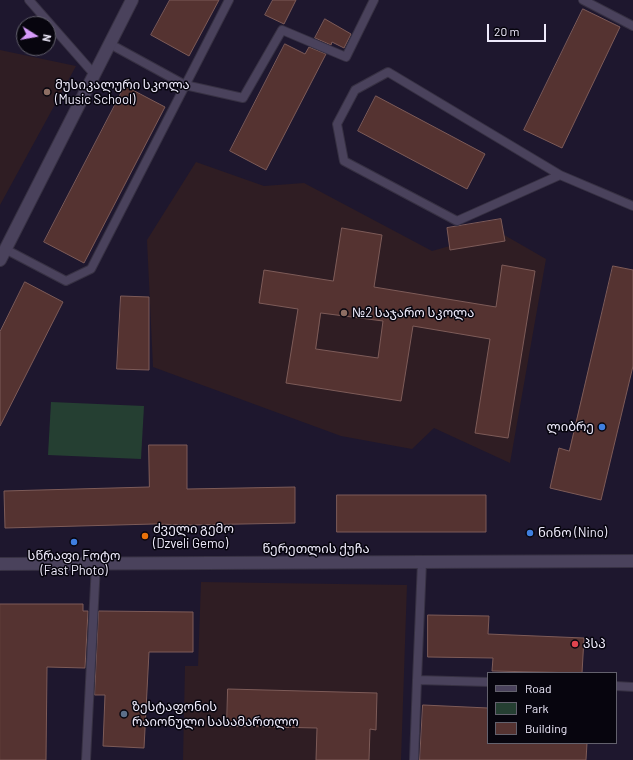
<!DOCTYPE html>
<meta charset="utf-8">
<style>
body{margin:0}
#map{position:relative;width:633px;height:760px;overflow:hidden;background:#1e172e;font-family:Barlow,sans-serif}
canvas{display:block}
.legend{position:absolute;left:487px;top:672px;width:130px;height:72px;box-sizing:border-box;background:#07050e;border:1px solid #63616d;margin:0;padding:5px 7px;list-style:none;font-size:12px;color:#eeeafb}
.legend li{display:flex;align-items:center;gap:8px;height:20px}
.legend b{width:20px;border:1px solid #63616d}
.north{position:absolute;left:16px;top:16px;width:40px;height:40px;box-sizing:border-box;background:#07050e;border:1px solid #63616d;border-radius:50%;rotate:101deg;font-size:11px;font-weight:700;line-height:16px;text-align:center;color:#eeeafb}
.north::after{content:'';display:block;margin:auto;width:14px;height:18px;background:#d69bfa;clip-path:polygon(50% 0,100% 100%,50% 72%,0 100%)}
.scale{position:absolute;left:487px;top:24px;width:59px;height:18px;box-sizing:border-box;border:2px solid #eeeafb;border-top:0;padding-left:5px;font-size:12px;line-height:14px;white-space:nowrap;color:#eeeafb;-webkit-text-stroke:3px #07050e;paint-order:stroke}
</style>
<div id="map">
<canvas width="633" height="760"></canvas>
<ul class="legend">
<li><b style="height:5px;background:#4a425c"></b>Road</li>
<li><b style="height:11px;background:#253f32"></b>Park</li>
<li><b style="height:11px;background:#553331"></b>Building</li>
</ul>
<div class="north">N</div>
<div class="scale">20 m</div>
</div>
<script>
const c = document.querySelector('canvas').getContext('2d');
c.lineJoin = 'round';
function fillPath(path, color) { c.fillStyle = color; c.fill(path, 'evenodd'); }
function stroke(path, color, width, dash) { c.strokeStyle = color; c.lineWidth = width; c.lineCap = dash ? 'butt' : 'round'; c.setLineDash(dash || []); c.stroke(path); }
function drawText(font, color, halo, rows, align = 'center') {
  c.font = font + ' Barlow,"Noto Sans Georgian",sans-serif'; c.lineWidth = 3; c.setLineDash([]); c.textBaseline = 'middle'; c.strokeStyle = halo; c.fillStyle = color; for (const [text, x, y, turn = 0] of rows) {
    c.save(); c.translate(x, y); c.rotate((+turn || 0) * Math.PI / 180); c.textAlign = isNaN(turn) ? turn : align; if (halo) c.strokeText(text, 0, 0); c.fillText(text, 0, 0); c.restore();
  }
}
const education = new Path2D(`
 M 0,50 L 76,66 L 0,205 Z
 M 196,162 L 264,186 L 304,183 L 432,251 L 499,232 L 546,259 L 510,463 L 434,428 L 412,449 L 341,436 L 153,367 L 147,240 Z
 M 201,582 L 407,585 L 401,760 L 183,760 L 185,666 L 198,666 Z`);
const green = new Path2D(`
 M 51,402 L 144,406 L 141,459 L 48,455 Z`);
const building = new Path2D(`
 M 170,0 L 219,0 L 189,56 L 151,35 Z
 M 273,0 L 296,0 L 284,24 L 265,15 Z
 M 583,9 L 620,27 L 562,148 L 524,130 Z
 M 325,19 L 351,34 L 344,48 L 332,42 L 331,45 L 315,38 Z
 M 285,44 L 305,54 L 309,47 L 326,54 L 266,170 L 230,151 Z
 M 125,86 L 165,107 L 84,263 L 44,242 Z
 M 376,96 L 485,154 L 467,189 L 358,131 Z
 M 501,219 L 505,241 L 450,250 L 447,228 Z
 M 342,228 L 382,235 L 374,287 L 496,307 L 502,265 L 535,271 L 508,438 L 475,433 L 490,339 L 413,326 L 401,401 L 286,383 L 298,309 L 259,303 L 264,270 L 333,281 ZM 321,313 L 383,321 L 378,358 L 316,349 Z
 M 613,266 L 633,270 L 633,366 L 601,500 L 550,488 L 559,448 L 569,451 Z
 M 25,282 L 63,302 L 0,426 L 0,332 Z
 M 121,296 L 149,297 L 149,370 L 117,369 Z
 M 149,445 L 187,445 L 187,489 L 295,487 L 295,523 L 190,525 L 154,524 L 5,528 L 4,491 L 149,487 Z
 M 337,495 L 486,495 L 486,532 L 337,532 Z
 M 0,604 L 83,604 L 83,611 L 88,611 L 85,668 L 47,667 L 46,760 L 0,760 Z
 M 99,611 L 193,612 L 193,652 L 149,652 L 144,748 L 103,746 L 105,695 L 95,695 Z
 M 428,615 L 489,616 L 488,634 L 584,638 L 582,673 L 492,671 L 493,658 L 428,657 Z
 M 228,689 L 377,693 L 376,730 L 370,729 L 369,760 L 316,760 L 317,728 L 227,726 Z
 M 423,705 L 488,708 L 488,743 L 587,743 L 586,760 L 420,760 Z`);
const service = new Path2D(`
 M 29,0 L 94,74
 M 583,0 L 633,26
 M 110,44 L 185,85 L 243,98 L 282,30 L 346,57 L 374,0
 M 560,175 L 457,221 L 344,161 L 337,124 L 355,90 L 388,72 L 560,175 L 633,206
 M 5,249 L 66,281 L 91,269 L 229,0
 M 417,680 L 422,562
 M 616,686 L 633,687
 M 86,760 L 96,564
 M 414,760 L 417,680 L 488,682`);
const minor = new Path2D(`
 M 0,564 L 633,561`);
const tertiary = new Path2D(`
 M 0,260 L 132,0`);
const markers = [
 [47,92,4,"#8d6e63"],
 [344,313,4,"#8d6e63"],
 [602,427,4,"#3f7fe0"],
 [530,533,4,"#3f7fe0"],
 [145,536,4,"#e8710a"],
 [74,542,4,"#3f7fe0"],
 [575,644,4,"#e0444e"],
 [124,714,4,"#5c6f8a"]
];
const poiNames = [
 ["მუსიკალური სკოლა",55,85],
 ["(Music School)",55,100],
 ["№2 საჯარო სკოლა",352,313],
 ["ლიბრე",594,427,"right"],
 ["ძველი გემო",153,529],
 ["(Dzveli Gemo)",153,544],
 ["ნინო (Nino)",538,533],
 ["სწრაფი Fოტო",74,556,"center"],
 ["(Fast Photo)",74,571,"center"],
 ["პსპ",583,644],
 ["ზესტაფონის",132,707],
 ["რაიონული სასამართლო",132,722]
];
const streetNames = [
 ["წერეთლის ქუჩა",316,549]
];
fillPath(education, '#2f1d23');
fillPath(green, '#253f32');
fillPath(building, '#553331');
stroke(building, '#7d5b58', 1);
stroke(service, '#373143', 10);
stroke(minor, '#373143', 14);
stroke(tertiary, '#373143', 14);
stroke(service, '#4a425c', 8);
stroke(minor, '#4a425c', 12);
stroke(tertiary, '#4a425c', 12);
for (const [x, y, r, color] of markers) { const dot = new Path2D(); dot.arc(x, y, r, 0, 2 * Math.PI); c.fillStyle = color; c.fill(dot); stroke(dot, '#07050e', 1.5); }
drawText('13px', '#eeeafb', '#07050e', poiNames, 'left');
drawText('13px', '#eeeafb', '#07050e', streetNames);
</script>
